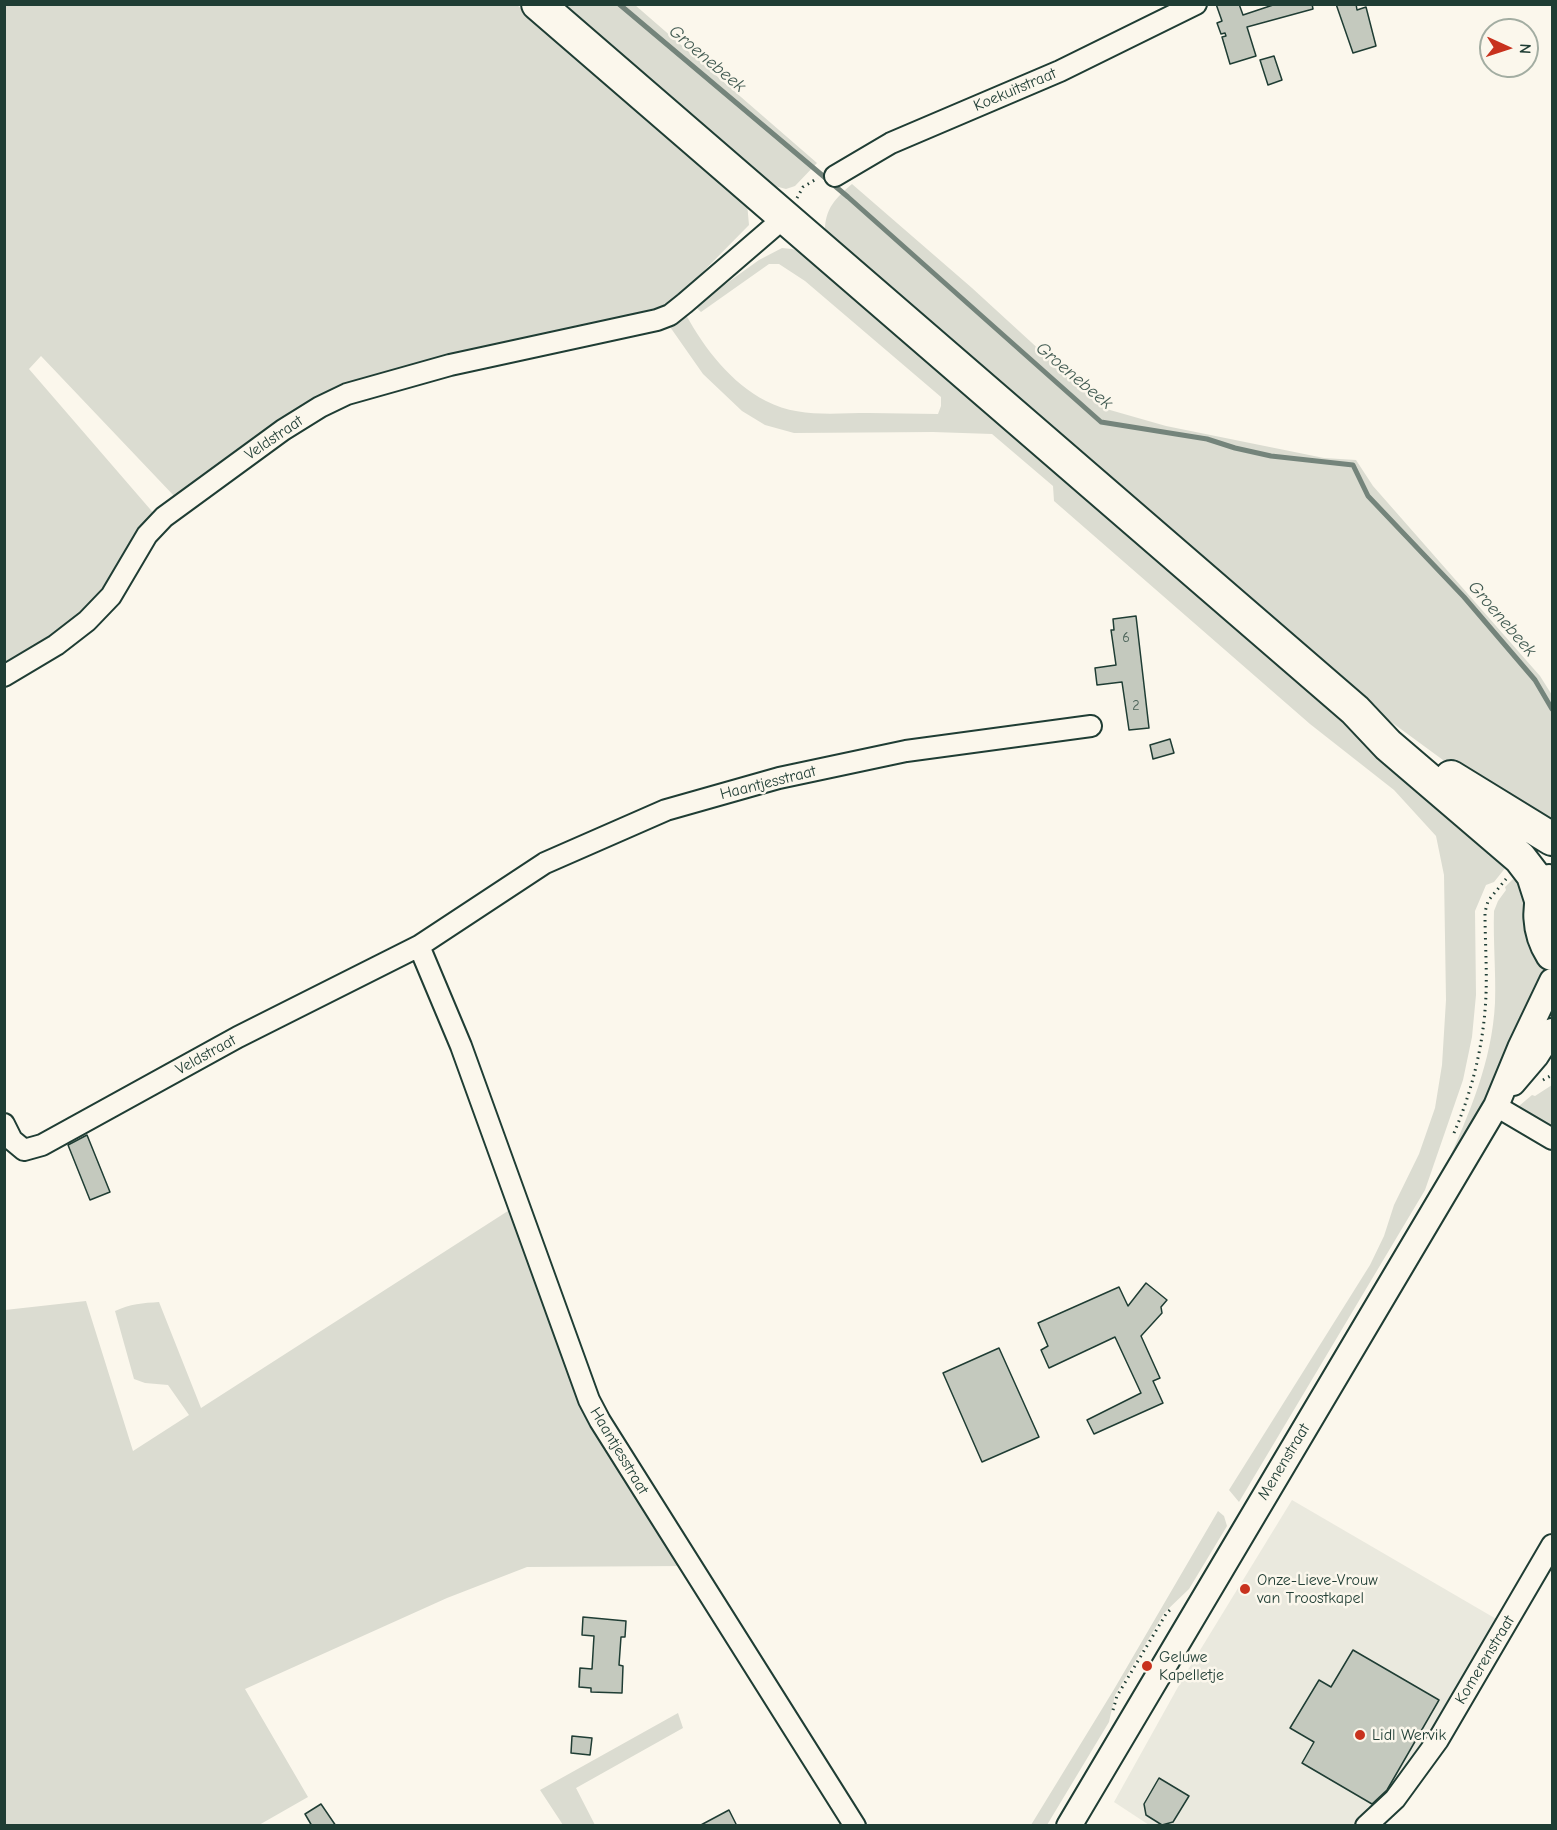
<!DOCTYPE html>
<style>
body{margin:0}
#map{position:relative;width:1557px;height:1830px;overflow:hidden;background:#fbf7ec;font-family:"Comic Neue",sans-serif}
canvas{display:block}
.frame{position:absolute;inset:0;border:6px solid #1f3d34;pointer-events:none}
.north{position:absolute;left:1479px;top:18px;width:60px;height:60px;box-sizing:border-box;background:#fbf7ec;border:2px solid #a3ada2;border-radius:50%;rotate:93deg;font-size:16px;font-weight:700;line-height:24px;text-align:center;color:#1f3d34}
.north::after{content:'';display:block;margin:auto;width:21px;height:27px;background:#c8321e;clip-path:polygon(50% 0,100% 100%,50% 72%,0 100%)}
</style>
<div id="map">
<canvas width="1557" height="1830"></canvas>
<div class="frame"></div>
<div class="north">N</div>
</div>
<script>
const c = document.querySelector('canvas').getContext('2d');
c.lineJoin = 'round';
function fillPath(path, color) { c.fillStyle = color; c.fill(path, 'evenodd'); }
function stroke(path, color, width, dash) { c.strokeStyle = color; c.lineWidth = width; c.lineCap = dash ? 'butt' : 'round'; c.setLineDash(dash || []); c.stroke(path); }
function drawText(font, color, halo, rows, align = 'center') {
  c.font = font + ' "Comic Neue",sans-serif'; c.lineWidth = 5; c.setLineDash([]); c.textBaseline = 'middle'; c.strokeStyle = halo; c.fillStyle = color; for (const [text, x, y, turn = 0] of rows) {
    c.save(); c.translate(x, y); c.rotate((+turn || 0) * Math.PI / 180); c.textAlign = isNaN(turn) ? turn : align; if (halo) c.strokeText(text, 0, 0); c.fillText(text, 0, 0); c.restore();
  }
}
const built = new Path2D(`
 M 1292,1500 L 1498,1620 L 1458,1695 L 1396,1791 L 1366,1819 L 1355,1825 L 1149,1825 L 1114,1802 L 1183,1678 Z`);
const green = new Path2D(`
 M 5,5 L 517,5 L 747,203 L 749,225 L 688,287 L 654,314 L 366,381 L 176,498 L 41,356 L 29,369 L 156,516 L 119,573 L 87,610 L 5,672 Z
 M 565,5 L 635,5 L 817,163 L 795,186 L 786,189 L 771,185 Z
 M 852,184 L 972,288 L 1103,408 L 1166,426 L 1324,458 L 1356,460 L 1373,486 L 1540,676 L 1552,695 L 1552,827 L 1443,760 L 1383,716 L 1252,604 L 835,242 L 825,231 C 825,208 836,198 852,184 Z
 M 782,248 L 792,249 L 807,254 L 1512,858 L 1545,964 L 1545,978 L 1531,1012 L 1449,1168 L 1446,1166 C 1469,1114 1492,1062 1495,1003 C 1496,972 1493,941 1494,911 L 1498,901 L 1506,890 L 1505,887 L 1515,877 L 1506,867 L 1494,882 L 1486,885 L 1475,911 L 1476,995 L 1472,1037 L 1463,1080 L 1425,1190 L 1239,1502 L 1229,1490 L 1370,1265 L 1384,1236 L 1394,1205 L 1419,1154 L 1435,1108 L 1442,1065 L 1446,1000 L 1444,875 L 1436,836 L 1394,790 L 1310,724 L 1054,501 L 1053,486 L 992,434 L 933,432 L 794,433 L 765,425 L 742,411 L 703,374 L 668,324 L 686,315 C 705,349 731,383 766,401 C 798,418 834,413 869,413 C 892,413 915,414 938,414 L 941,406 L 941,397 L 805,281 L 779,264 L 769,264 L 701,312 L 695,306 L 759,260 Z
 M 1552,1085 L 1552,1130 L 1519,1110 L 1519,1106 L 1532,1095 L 1535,1096 Z
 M 511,1209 L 590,1421 L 682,1566 L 527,1567 L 447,1598 L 245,1689 L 308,1797 L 259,1825 L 5,1826 L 5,1310 L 86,1301 L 133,1451 L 189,1415 L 168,1385 L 145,1383 L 134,1379 L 115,1311 C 130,1304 143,1303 159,1302 L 201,1408 Z
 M 1218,1511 L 1224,1516 L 1227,1526 L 1189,1589 L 1164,1613 L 1115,1695 L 1109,1722 L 1047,1825 L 1031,1825 L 1113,1691 Z
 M 678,1713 L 683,1728 L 576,1788 L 595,1825 L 563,1825 L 540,1790 Z`);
const stream = new Path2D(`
 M 619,4 L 848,197 L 1101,422 L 1207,439 L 1235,448 L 1271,456 L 1353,465 L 1368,496 L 1464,597 L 1535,680 L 1552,709`);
const building = new Path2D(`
 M 1216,4 L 1239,4 L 1243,15 L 1276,4 L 1312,4 L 1313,9 L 1247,27 L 1256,56 L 1230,64 L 1222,37 L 1226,36 L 1225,33 L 1221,34 L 1217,23 L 1222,21 Z
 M 1336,4 L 1356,4 L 1357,10 L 1366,7 L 1376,46 L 1353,53 Z
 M 1274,56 L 1282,80 L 1268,85 L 1260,60 Z
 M 1136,616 L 1149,728 L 1129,730 L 1122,682 L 1097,685 L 1095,668 L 1116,665 L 1111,630 L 1114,630 L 1113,619 Z
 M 1170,739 L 1174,753 L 1153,759 L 1150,745 Z
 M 87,1135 L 110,1192 L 90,1200 L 68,1145 Z
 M 1146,1283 L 1167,1300 L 1161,1307 L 1162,1313 L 1141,1336 L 1160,1378 L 1153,1381 L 1163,1403 L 1094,1434 L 1087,1420 L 1141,1393 L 1115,1337 L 1049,1368 L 1041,1350 L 1048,1346 L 1038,1323 L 1119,1287 L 1128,1306 Z
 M 999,1348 L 1039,1437 L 982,1462 L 943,1373 Z
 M 583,1617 L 626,1621 L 625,1637 L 621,1637 L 619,1665 L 623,1666 L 622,1693 L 591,1692 L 591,1688 L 579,1687 L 580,1668 L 592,1669 L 594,1636 L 582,1635 Z
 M 1353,1650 L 1439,1700 L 1387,1790 L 1372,1804 L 1302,1763 L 1314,1742 L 1290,1728 L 1319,1680 L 1331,1687 Z
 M 572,1736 L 592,1738 L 590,1755 L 571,1753 Z
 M 1159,1778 L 1189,1796 L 1173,1822 L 1162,1825 L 1146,1815 L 1144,1804 Z
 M 321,1804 L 336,1826 L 312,1826 L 305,1814 Z
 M 729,1810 L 737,1826 L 699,1826 Z`);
const path = new Path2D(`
 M 797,198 L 803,187 L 818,178
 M 1543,1080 L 1552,1075
 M 1454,1133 C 1473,1089 1484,1042 1486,995 C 1487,967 1485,940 1485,912 L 1488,901 L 1506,879
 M 1113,1710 L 1117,1696 L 1166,1614 L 1173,1607`);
const minor = new Path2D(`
 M 835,176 L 891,143 L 1060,71 L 1196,4
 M 4,676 L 56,645 L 87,621 L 111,596 L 147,535 L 164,517 L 283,430 L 320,407 L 347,394 L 450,365 L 657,320 L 670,315 L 685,303 L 785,217
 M 419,946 L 461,1046 L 589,1400 L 600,1421 L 855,1826
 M 1496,1106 L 1552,1139
 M 4,1124 L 12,1140 L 24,1150 L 42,1145 L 238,1037 L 419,946 L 545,863 L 666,810 L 779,778 L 906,751 L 1091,726
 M 1366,1826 L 1395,1799 L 1438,1740 L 1552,1545`);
const tertiary = new Path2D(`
 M 1513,1083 L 1536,1056 L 1552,1031
 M 1069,1826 L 1496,1106 L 1520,1048 L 1552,981`);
const primary = new Path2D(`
 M 538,4 L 1355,710 L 1388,745 L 1520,858 L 1533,875 L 1541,900
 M 1451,777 L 1552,839
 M 1549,881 C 1536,904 1538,932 1552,954`);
const markers = [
 [1245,1589,6,"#c8321e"],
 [1147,1666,6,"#c8321e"],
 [1360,1735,6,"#c8321e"]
];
const numberNames = [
 ["6",1126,638],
 ["2",1136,706]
];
const streetNames = [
 ["Koekuitstraat",1015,90,-23],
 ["Veldstraat",274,438,-34],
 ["Haantjesstraat",768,783,-14],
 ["Veldstraat",206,1055,-29],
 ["Haantjesstraat",619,1451,59],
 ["Menenstraat",1284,1462,-59],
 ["Komerenstraat",1485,1660,-59]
];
const poiNames = [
 ["Onze-Lieve-Vrouw",1257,1580],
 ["van Troostkapel",1257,1598],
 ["Geluwe",1159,1657],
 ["Kapelletje",1159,1675],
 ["Lidl Wervik",1372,1735]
];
const waterNames = [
 ["Groenebeek",707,59,40],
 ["Groenebeek",1074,376,40],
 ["Groenebeek",1502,619,49]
];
fillPath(built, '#eae9de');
fillPath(green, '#dbdcd1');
stroke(stream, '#74847b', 5);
fillPath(building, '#c4c9be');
stroke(building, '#1f3d34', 1.5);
stroke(minor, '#1f3d34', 24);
stroke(tertiary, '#1f3d34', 28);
stroke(primary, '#1f3d34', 36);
stroke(path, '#1f3d34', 3, [1.5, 4.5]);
stroke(minor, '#fbf7ec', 20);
stroke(tertiary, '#fbf7ec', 24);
stroke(primary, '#fbf7ec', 32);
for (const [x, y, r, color] of markers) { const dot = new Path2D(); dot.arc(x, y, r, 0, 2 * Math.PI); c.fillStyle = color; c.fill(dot); stroke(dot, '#fbf7ec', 2); }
drawText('14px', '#486056', null, numberNames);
drawText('16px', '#1f3d34', '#fbf7ec', streetNames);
drawText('16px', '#1f3d34', '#fbf7ec', poiNames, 'left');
drawText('italic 18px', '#425b52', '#fbf7ec', waterNames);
</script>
